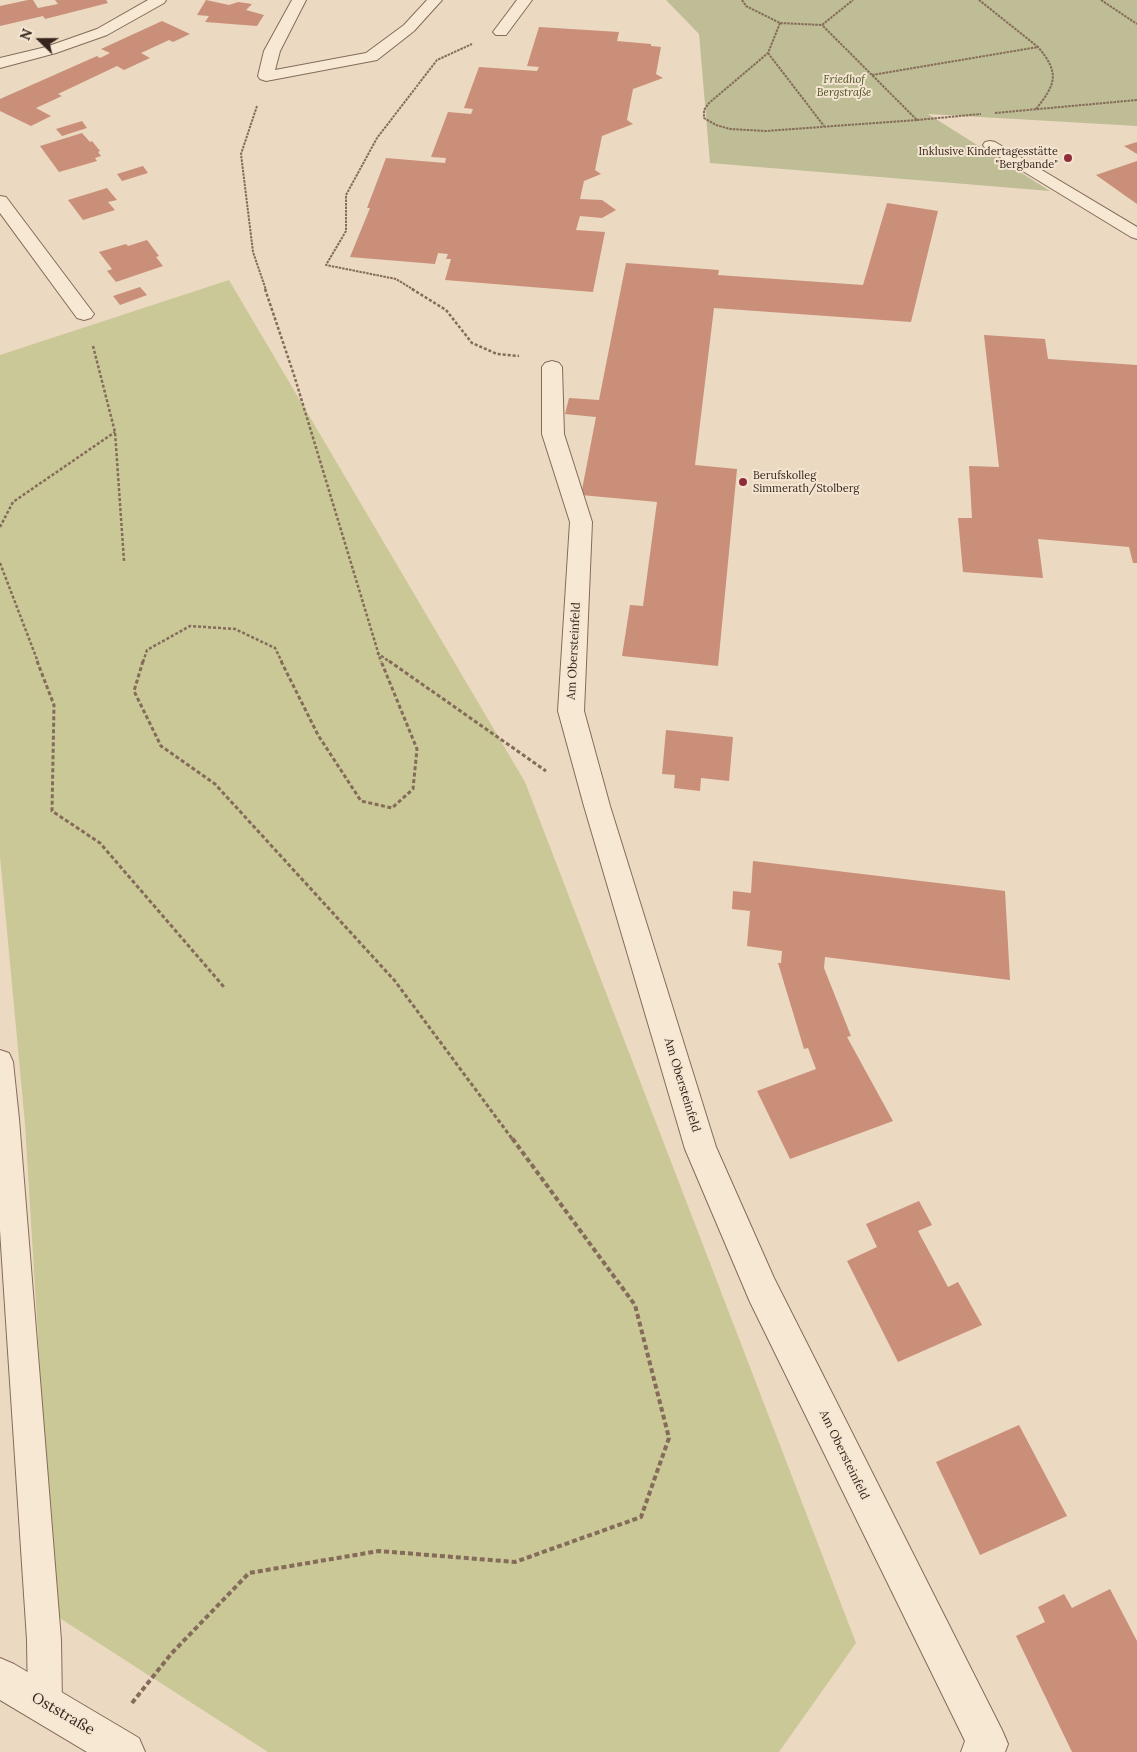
<!DOCTYPE html>
<meta charset="utf-8">
<style>
body{margin:0}
#map{position:relative;width:1137px;height:1752px;overflow:hidden;background:#ecd9c1;font-family:Lora,serif}
canvas{display:block}
.north{position:absolute;left:15px;top:15px;width:50px;height:50px;-webkit-text-stroke:4px #f4e5d1;paint-order:stroke;rotate:292deg;font-size:14px;font-weight:700;line-height:20px;text-align:center;color:#35251d}
.north::after{content:'';display:block;margin:auto;width:18px;height:22px;background:#35251d;clip-path:polygon(50% 0,100% 100%,50% 72%,0 100%)}
</style>
<div id="map">
<canvas width="1137" height="1752"></canvas>
<div class="north">N</div>
</div>
<script>
const c = document.querySelector('canvas').getContext('2d');
c.lineJoin = 'round';
function fillPath(path, color) { c.fillStyle = color; c.fill(path, 'evenodd'); }
function stroke(path, color, width, dash) { c.strokeStyle = color; c.lineWidth = width; c.lineCap = dash ? 'butt' : 'round'; c.setLineDash(dash || []); c.stroke(path); }
function drawText(font, color, halo, rows, align = 'center') {
  c.font = font + ' Lora,serif'; c.lineWidth = 4; c.setLineDash([]); c.textBaseline = 'middle'; c.strokeStyle = halo; c.fillStyle = color; for (const [text, x, y, turn = 0] of rows) {
    c.save(); c.translate(x, y); c.rotate((+turn || 0) * Math.PI / 180); c.textAlign = isNaN(turn) ? turn : align; if (halo) c.strokeText(text, 0, 0); c.fillText(text, 0, 0); c.restore();
  }
}
const green = new Path2D(`
 M 229,280 L 525,782 L 856,1643 L 779,1752 L 268,1752 L 55,1615 L 25,1124 L 0,856 L 0,355 Z`);
const cemetery = new Path2D(`
 M 666,0 L 1137,0 L 1137,126 L 928,114 L 1050,191 L 710,163 L 699,34 Z`);
const building = new Path2D(`
 M 28,0 L 33,0 L 38,8 L 58,4 L 55,0 L 106,0 L 108,3 L 45,19 L 43,16 L 0,26 L 0,6 Z
 M 206,0 L 229,5 L 238,2 L 252,4 L 246,10 L 264,15 L 257,26 L 205,22 L 209,16 L 197,15 Z
 M 162,21 L 190,34 L 173,42 L 169,40 L 141,53 L 150,58 L 124,70 L 117,66 L 58,94 L 62,96 L 36,108 L 51,116 L 31,126 L 0,111 L 0,99 L 97,56 L 100,58 L 110,53 L 101,49 Z
 M 539,27 L 619,32 L 617,41 L 651,44 L 651,46 L 661,47 L 656,74 L 663,78 L 633,89 L 627,120 L 633,124 L 602,136 L 595,170 L 601,174 L 584,181 L 580,199 L 602,200 L 616,210 L 602,218 L 580,216 L 576,230 L 605,232 L 593,292 L 445,280 L 451,259 L 446,259 L 448,254 L 438,253 L 435,264 L 350,257 L 370,208 L 367,208 L 386,158 L 445,163 L 446,158 L 431,157 L 448,112 L 471,114 L 473,109 L 464,108 L 479,67 L 537,71 L 539,67 L 527,66 Z
 M 82,121 L 87,128 L 62,136 L 56,129 Z
 M 82,133 L 90,142 L 92,141 L 100,151 L 98,152 L 101,156 L 95,158 L 97,161 L 59,172 L 40,146 Z
 M 1137,142 L 1137,154 L 1124,146 Z
 M 1137,161 L 1137,204 L 1096,175 Z
 M 143,166 L 148,173 L 122,181 L 117,174 Z
 M 107,188 L 117,200 L 108,202 L 115,210 L 83,220 L 68,200 Z
 M 887,203 L 938,211 L 911,322 L 714,308 L 695,465 L 737,469 L 718,666 L 622,656 L 630,605 L 643,606 L 657,502 L 581,495 L 596,417 L 565,414 L 569,398 L 599,400 L 626,263 L 719,270 L 718,275 L 863,285 Z
 M 147,240 L 159,256 L 156,257 L 163,266 L 116,282 L 107,271 L 112,269 L 99,252 L 126,244 L 128,246 Z
 M 140,287 L 147,295 L 120,305 L 113,296 Z
 M 984,335 L 1045,339 L 1048,359 L 1137,365 L 1137,563 L 1133,563 L 1129,547 L 1038,539 L 1043,578 L 963,572 L 958,518 L 972,518 L 969,466 L 999,467 Z
 M 666,730 L 733,737 L 729,781 L 701,778 L 700,791 L 674,788 L 675,775 L 662,774 Z
 M 753,861 L 1005,891 L 1010,980 L 825,957 L 824,968 L 851,1036 L 847,1037 L 893,1121 L 790,1159 L 757,1091 L 816,1069 L 808,1048 L 804,1049 L 778,963 L 781,963 L 782,951 L 747,946 L 750,911 L 732,909 L 733,891 L 751,893 Z
 M 919,1201 L 932,1225 L 918,1231 L 948,1287 L 958,1282 L 982,1325 L 898,1362 L 847,1261 L 877,1247 L 866,1224 Z
 M 1019,1425 L 1067,1516 L 980,1555 L 936,1462 Z
 M 1110,1589 L 1137,1641 L 1137,1752 L 1072,1752 L 1016,1636 L 1045,1622 L 1038,1607 L 1064,1594 L 1072,1608 Z`);
const pathFar3 = new Path2D(`
 M 742,0 L 746,6 L 780,23 L 822,25 L 853,0
 M 1101,0 L 1137,24
 M 780,23 L 768,53 L 709,103 L 704,110 L 704,118 L 716,125 L 730,129 L 766,131 L 917,120 L 822,25
 M 768,53 L 824,126
 M 872,75 L 1038,47 L 979,0
 M 257,106 L 241,154 L 253,252 L 266,290
 M 1036,109 C 1056,84 1060,73 1038,47
 M 995,113 L 1137,100
 M 917,120 L 981,114
 M 414,290 L 396,279 L 326,265 L 346,231 L 346,195 L 377,138 L 437,60 L 472,44`);
const pathFar2 = new Path2D(`
 M 265,289 L 294,375 L 381,662
 M 412,289 L 446,310 L 472,343 L 497,354 L 519,356
 M 93,346 L 115,432 L 124,561
 M 0,527 L 13,502 L 115,432
 M 0,563 L 38,662
 M 377,653 L 390,662
 M 143,662 L 147,650 L 190,626 L 235,629 L 275,648 L 282,662`);
const pathFar1 = new Path2D(`
 M 37,661 L 54,705 L 52,811 L 100,843 L 224,987
 M 143,661 L 134,691 L 161,746 L 215,784 L 395,981 L 513,1140
 M 281,661 L 318,735 L 361,801 L 392,808 L 413,789 L 417,749 L 381,661
 M 389,661 L 546,771`);
const path = new Path2D(`
 M 132,1703 L 171,1654 L 249,1573 L 379,1551 L 515,1562 L 641,1517 L 669,1438 L 635,1305 L 512,1138`);
const service = new Path2D(`
 M 990,141 L 995,142 L 1137,227 L 1137,239 L 1131,237 L 985,148 L 983,145 L 985,142 Z
 M 0,1050 L 9,1053 L 13,1062 L 19,1119 L 61,1640 L 62,1704 L 57,1716 L 45,1721 L 33,1716 L 28,1704 L 27,1640 L 0,1230 Z`);
const minor = new Path2D(`
 M 148,0 L 166,0 L 164,3 L 107,35 L 56,53 L 0,68 L 0,58 L 46,47 L 97,29 Z
 M 292,0 L 306,0 L 280,51 L 275,70 L 366,53 L 404,25 L 427,0 L 442,0 L 414,31 L 377,60 L 266,81 L 260,79 L 258,76 L 264,51 Z
 M 517,0 L 532,0 L 506,35 L 496,35 L 493,32 Z
 M 0,196 L 6,197 L 91,310 L 94,314 L 91,318 L 84,320 L 77,318 L 0,213 Z
 M 552,361 L 559,363 L 562,367 L 564,434 L 592,522 L 584,711 L 610,806 L 716,1147 L 774,1278 L 1002,1730 L 1008,1744 L 1005,1752 L 961,1752 L 965,1741 L 750,1302 L 685,1149 L 584,806 L 558,711 L 570,522 L 542,434 L 542,367 L 545,363 Z
 M 0,1658 L 14,1664 L 139,1738 L 145,1752 L 87,1752 L 0,1700 Z`);
const markers = [
 [1068,158,5,"#912c3b"],
 [743,482,5,"#912c3b"]
];
const farParknames = [
 ["Friedhof",844,80],
 ["Bergstraße",844,93]
];
const farPoinames = [
 ["Inklusive Kindertagesstätte",1058,152],
 ["\"Bergbande\"",1058,165],
 ["Berufskolleg",753,476,"left"],
 ["Simmerath/Stolberg",753,489,"left"]
];
const streetNames = [
 ["Am Obersteinfeld",574,651,-87],
 ["Am Obersteinfeld",682,1085,73],
 ["Am Obersteinfeld",844,1455,64]
];
const nearStreetnames = [
 ["Oststraße",63,1714,30]
];
fillPath(green, '#c9c896');
fillPath(cemetery, '#bebd95');
fillPath(building, '#c98f79');
stroke(service, '#856b5a', 2);
stroke(minor, '#856b5a', 2);
stroke(pathFar3, '#856b5a', 2, [2.5, 1]);
stroke(pathFar2, '#856b5a', 2.5, [3, 2]);
stroke(pathFar1, '#856b5a', 3, [4, 2.5]);
stroke(path, '#856b5a', 4, [5, 3]);
fillPath(service, '#f7e8d4');
fillPath(minor, '#f7e8d4');
for (const [x, y, r, color] of markers) { const dot = new Path2D(); dot.arc(x, y, r, 0, 2 * Math.PI); c.fillStyle = color; c.fill(dot); stroke(dot, '#f4e5d1', 2); }
drawText('italic 11px', '#4c5125', '#f4e5d1', farParknames);
drawText('11px', '#35251d', '#f4e5d1', farPoinames, 'right');
drawText('12px', '#35251d', '#f4e5d1', streetNames);
drawText('15px', '#35251d', '#f4e5d1', nearStreetnames);
</script>
